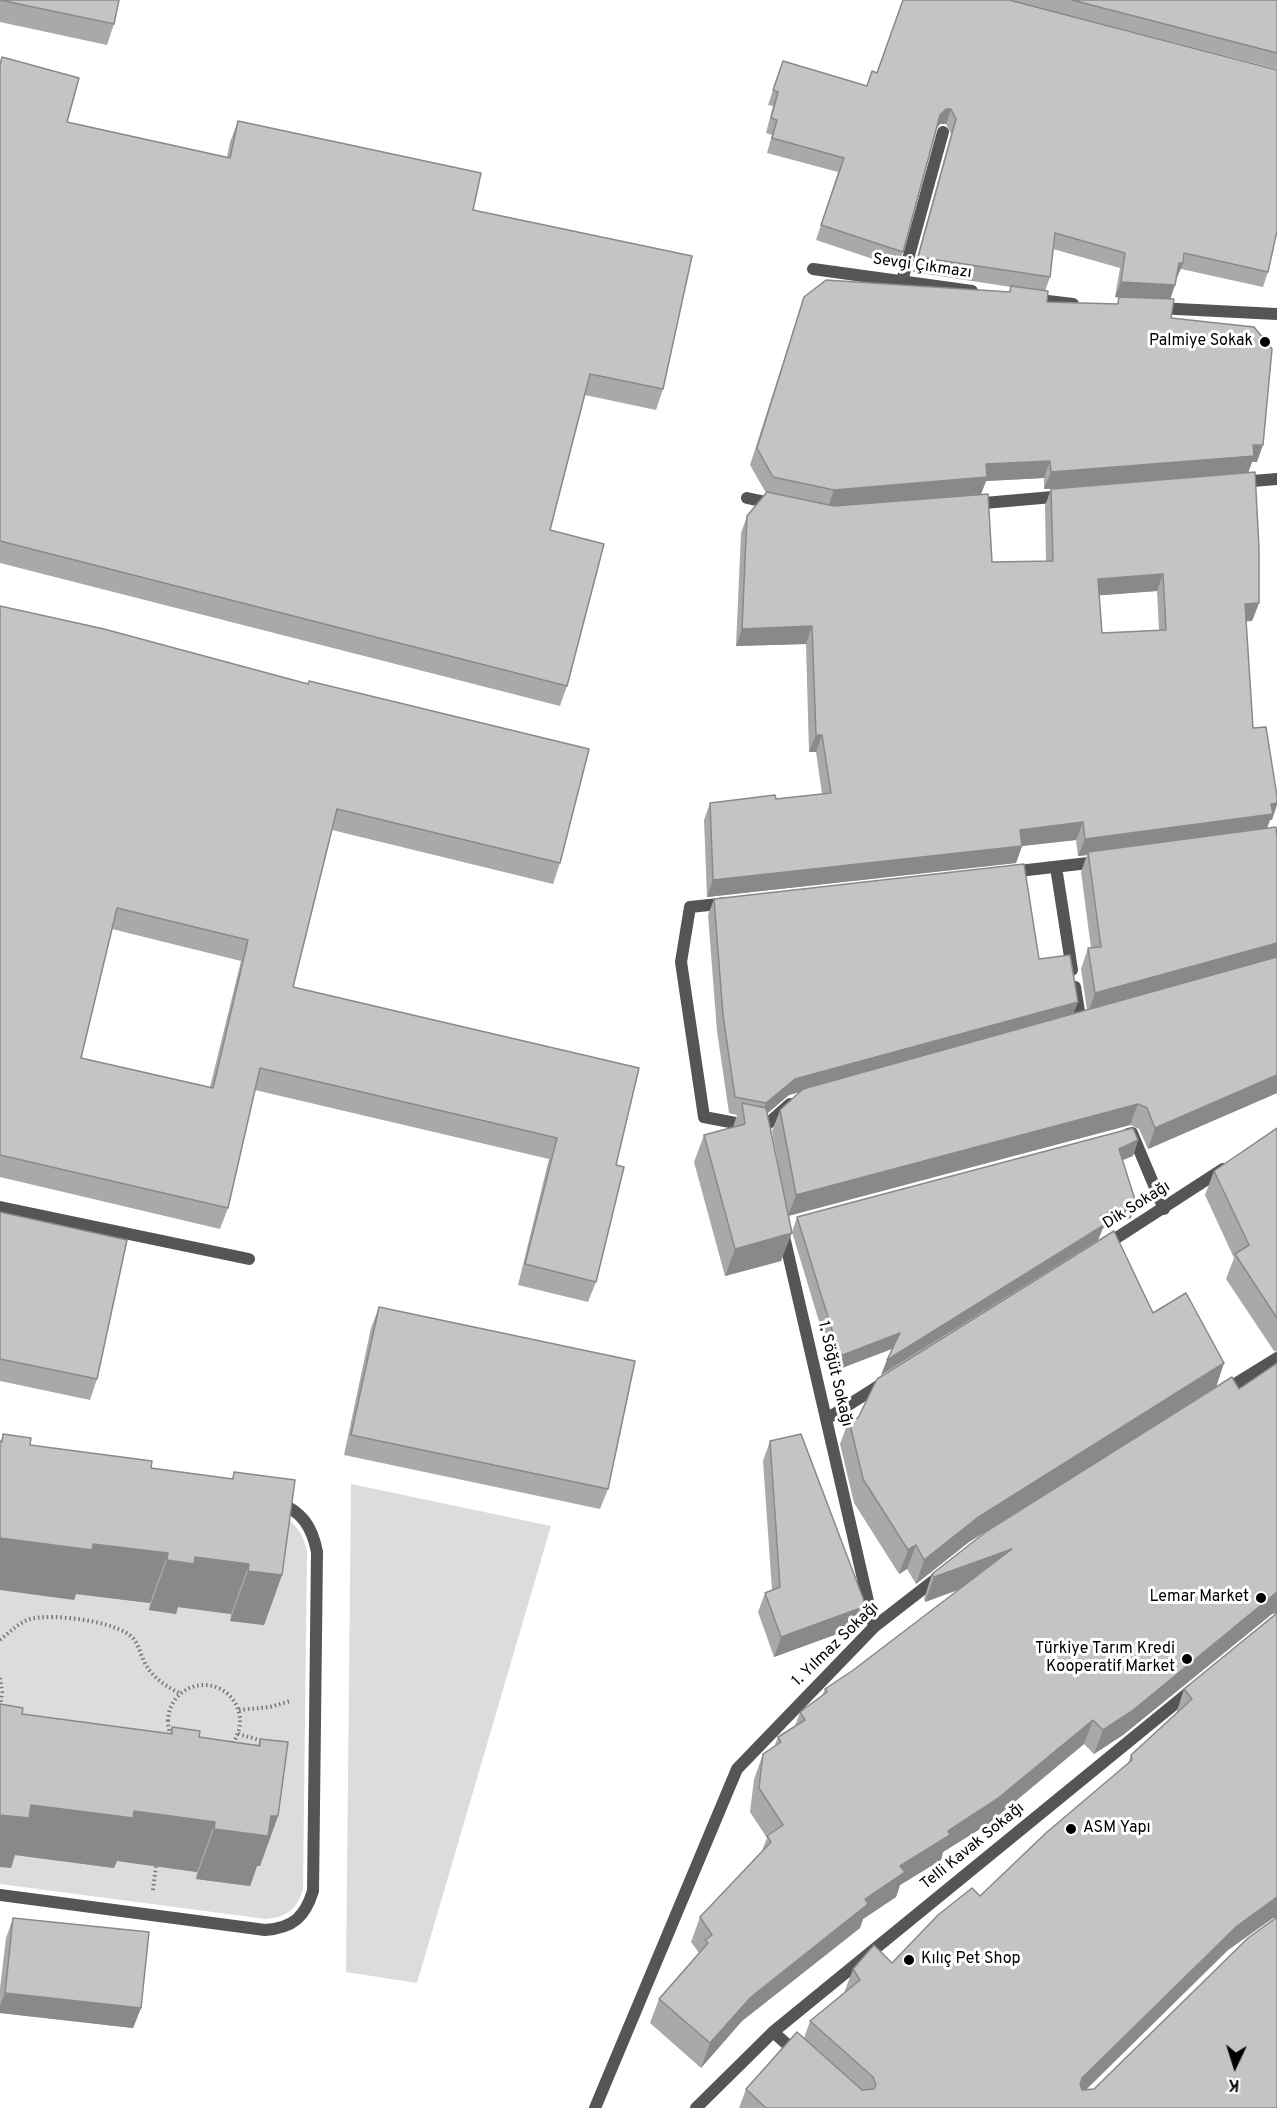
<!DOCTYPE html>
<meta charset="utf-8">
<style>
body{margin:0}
#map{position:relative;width:1277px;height:2108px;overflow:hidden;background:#fff;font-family:Overpass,sans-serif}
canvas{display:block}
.north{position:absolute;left:1205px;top:2036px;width:60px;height:60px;-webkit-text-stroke:4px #fff;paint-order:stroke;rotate:184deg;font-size:16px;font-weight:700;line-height:24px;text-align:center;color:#000}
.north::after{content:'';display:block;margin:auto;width:21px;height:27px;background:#000;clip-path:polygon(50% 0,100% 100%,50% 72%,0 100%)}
</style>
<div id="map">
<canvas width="1277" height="2108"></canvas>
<div class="north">K</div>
</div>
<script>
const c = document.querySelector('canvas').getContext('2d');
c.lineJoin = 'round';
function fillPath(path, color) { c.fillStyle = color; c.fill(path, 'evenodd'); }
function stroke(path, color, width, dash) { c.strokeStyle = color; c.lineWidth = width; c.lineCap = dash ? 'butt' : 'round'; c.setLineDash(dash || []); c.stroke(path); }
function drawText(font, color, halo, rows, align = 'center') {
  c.font = font + ' Overpass,sans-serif'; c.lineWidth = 6; c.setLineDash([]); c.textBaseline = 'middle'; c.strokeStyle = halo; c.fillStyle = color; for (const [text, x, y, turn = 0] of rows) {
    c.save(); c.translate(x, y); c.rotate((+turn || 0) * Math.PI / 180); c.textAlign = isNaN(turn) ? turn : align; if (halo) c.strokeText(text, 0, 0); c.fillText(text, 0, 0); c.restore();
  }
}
const green = new Path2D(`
 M 0,1453 L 287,1518 C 299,1528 304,1537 307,1552 L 303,1890 C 296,1910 287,1917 266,1919 L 0,1884 Z
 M 351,1484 L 551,1526 L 417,1983 L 346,1972 Z`);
const path = new Path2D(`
 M 0,1640 C 10,1632 18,1623 30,1619 C 52,1613 117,1621 133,1638 C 138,1644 140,1652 143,1659 C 150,1676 164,1685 179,1693
 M 0,1678 L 2,1692 L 0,1707
 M168 1721a36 36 0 1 1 72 0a36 36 0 1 1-72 0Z
 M 239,1710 L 270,1707 L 290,1701
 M 238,1734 L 263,1741
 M 153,1890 L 156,1866`);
const service = new Path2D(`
 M 0,1207 L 249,1259
 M 0,1895 L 265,1930 C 293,1928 305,1917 313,1891 L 317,1552 C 312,1526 302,1512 278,1502`);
const minor = new Path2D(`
 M 813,269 L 972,291
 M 902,281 L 943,132
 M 1031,299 L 1073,304
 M 1157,308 L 1277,314
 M 1240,482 L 1277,479
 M 747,498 L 775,504
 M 973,504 L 1064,496
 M 1056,867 L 1072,970
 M 1010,872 L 1097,862
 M 728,903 L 690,907 L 681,962 L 704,1117 L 751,1126
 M 1075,987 L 1081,1023
 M 763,1128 L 790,1104
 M 1128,1134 L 1132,1133 L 1164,1209
 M 783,1232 L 874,1627
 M 1104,1246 L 1223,1169
 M 1222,1392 L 1277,1358
 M 828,1418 L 883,1383
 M 773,2032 L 798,2054
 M 595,2108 L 737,1769 L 874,1627 L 941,1575
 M 696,2108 L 773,2032 L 1193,1689`);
const wall = new Path2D(`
 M 0,0 L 114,24 L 107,45 L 0,22 Z
 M 903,0 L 1268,272 L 1263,287 L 1181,269 L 1177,277 L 1175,285 L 1170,299 L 1171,318 L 1257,462 L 1252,462 L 1248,473 L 1259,603 L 1252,621 L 1246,621 L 1253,728 L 1272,820 L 1270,820 L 1267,828 L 1277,837 L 1277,1093 L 1148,1149 L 1139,1129 L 1130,1125 L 788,1216 L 772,1131 L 780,1110 L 800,1092 L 789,1095 L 767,1113 L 781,1261 L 725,1276 L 694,1162 L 704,1135 L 733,1127 L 737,1115 L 729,1113 L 717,1031 L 708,915 L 714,899 L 1039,959 L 1073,1014 L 1087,1010 L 1081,969 L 1088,948 L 1091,948 L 1081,872 L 1087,855 L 1078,856 L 1076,840 L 1022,846 L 1016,863 L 707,897 L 704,820 L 710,803 L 776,799 L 822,794 L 816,752 L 809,752 L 806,644 L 736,646 L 741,533 L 747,516 L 766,493 L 750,465 L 804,297 L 1009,292 L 1011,287 L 913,272 L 951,134 L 946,124 L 940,124 L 937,128 L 903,252 L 897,267 L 816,240 L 838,172 L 767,153 L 772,135 L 766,133 L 773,106 L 768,105 L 783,61 L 867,86 L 877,73 ZM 1053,249 L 1120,268 L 1115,297 L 1119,298 L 1117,304 L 1047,302 L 1045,291 L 1050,277 ZM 1044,478 L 1044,489 L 1051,489 L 1045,506 L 1046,561 L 992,562 L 981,494 L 986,481 ZM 1157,591 L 1159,630 L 1102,633 L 1099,595 Z
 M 1009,0 L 1277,0 L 1277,69 Z
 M 2,57 L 67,122 L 227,157 L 230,142 L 238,121 L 473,210 L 663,389 L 656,410 L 585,395 L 550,530 L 567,686 L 560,706 L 0,563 L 0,63 Z
 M 0,606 L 560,863 L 553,884 L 332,830 L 293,987 L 616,1165 L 596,1282 L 588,1302 L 518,1285 L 549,1159 L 255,1090 L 228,1208 L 220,1229 L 0,1177 ZM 112,929 L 241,961 L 210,1087 L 81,1058 Z
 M 1277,1128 L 1277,1352 L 1274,1351 L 1226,1279 L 1234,1258 L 1205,1195 L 1214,1171 Z
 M 1138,1140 L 1133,1156 L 1122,1160 L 1131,1218 L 1103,1228 L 1098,1240 L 881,1375 L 892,1349 L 834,1371 L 792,1232 L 797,1217 Z
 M 0,1212 L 97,1379 L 90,1400 L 0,1381 Z
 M 379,1307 L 608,1489 L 600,1509 L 344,1455 L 371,1328 Z
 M 1153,1313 L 1224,1363 L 1216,1387 L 969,1542 L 916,1584 L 907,1569 L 899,1574 L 854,1503 L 840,1444 L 849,1420 L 858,1418 Z
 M 3,1434 L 30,1445 L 151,1468 L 232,1479 L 234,1472 L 282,1575 L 264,1625 L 230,1621 L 231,1614 L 178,1607 L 176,1614 L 149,1610 L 150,1603 L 76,1594 L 74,1600 L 1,1441 Z
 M 770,1441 L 866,1606 L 859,1626 L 774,1657 L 758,1612 L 765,1593 L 772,1590 L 763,1461 Z
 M 932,1574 L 1272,1614 L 1123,1735 L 1094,1754 L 1084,1744 L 988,1824 L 943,1852 L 941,1860 L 900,1885 L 896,1897 L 863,1919 L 860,1928 L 742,2021 L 701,2068 L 650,2023 L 659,1999 L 699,1953 L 691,1942 L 700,1917 L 761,1853 L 767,1838 L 750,1812 L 754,1779 L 763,1754 L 774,1747 L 778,1737 L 795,1726 L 800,1712 L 822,1696 L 825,1689 L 852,1671 L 958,1590 L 925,1602 L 924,1599 Z
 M 1277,1613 L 1277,2108 L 739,2108 L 746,2089 L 804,2038 L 810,2021 L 844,1993 L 853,1969 L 892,1963 L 980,1896 L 1128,1763 L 1131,1755 L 1176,1714 L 1184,1689 ZM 1273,1918 L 1276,1918 L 1094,2089 L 1086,2090 L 1228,1950 Z
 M 22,1714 L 170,1734 L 172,1727 L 199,1737 L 258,1745 L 260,1739 L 278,1816 L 260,1866 L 257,1866 L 250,1886 L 196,1879 L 197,1872 L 117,1861 L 114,1868 L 15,1855 L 11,1868 Z
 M 13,1918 L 141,2008 L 133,2028 L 0,2013 L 0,1988 L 6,1938 Z`);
const shadedWall = new Path2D(`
 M 946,109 L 951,109 L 946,124 L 940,124 L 935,130 L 940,115 Z
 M 1179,263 L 1183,263 L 1177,277 L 1174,277 Z
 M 1121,282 L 1175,285 L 1170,300 L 1115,297 Z
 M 1253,445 L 1263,445 L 1257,462 L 1252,462 L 1248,473 L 1044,489 L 1051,472 Z
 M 1050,461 L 1044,478 L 986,481 L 981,494 L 828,507 L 834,490 L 986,464 Z
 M 1163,574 L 1157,591 L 1092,596 L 1098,579 Z
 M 1259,603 L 1252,621 L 1239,622 L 1245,604 Z
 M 812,626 L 806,644 L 736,646 L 742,629 Z
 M 816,735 L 822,735 L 816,752 L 809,752 Z
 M 1277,803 L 1277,805 L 1272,820 L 1270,820 L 1266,831 L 1088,852 L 1087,855 L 1078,856 L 1085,839 Z
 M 1083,822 L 1076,840 L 1022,846 L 1016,863 L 707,897 L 713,880 L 1020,830 Z
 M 1277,943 L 1277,956 L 1275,962 L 1088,1013 L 1095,993 Z
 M 1078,1002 L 1072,1018 L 789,1095 L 761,1119 L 766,1103 L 795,1079 Z
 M 1277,1075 L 1277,1093 L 1148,1149 L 1155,1128 Z
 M 1138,1104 L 1130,1125 L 788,1216 L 796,1195 Z
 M 1138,1140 L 1133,1156 L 1113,1164 L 1119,1149 Z
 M 1136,1203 L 1131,1218 L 1103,1228 L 1098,1240 L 881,1375 L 887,1360 L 1100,1216 Z
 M 792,1233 L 781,1261 L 725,1276 L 735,1249 Z
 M 900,1333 L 894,1348 L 834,1371 L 840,1356 Z
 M 1224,1363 L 1216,1387 L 969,1542 L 916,1584 L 924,1560 L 977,1518 Z
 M 0,1538 L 93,1544 L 168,1553 L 150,1603 L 76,1594 L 74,1600 L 0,1590 Z
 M 916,1545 L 907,1569 L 899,1574 L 908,1550 Z
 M 1012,1549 L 1003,1573 L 925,1602 L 934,1577 Z
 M 195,1557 L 249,1564 L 231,1614 L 178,1607 L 176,1614 L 149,1610 L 167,1560 Z
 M 248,1571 L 282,1575 L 264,1625 L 230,1621 Z
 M 1277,1592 L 1277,1613 L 1272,1614 L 1123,1735 L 1094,1754 L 1103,1730 Z
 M 866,1606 L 859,1626 L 774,1657 L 781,1637 Z
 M 1093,1720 L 1084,1744 L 988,1824 L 943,1852 L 941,1860 L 900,1885 L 896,1897 L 863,1919 L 860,1928 L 742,2021 L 701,2068 L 710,2043 L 751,1997 L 865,1899 L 900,1866 L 948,1831 Z
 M 31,1805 L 134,1811 L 215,1822 L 197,1872 L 117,1861 L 114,1868 L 15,1855 L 11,1868 L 0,1867 L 0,1815 Z
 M 271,1816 L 278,1816 L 260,1866 L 257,1866 L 250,1886 L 196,1879 L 214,1829 Z
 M 1277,1897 L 1277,1918 L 1273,1918 L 1228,1950 L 1073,2102 L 1082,2078 L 1237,1926 Z
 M 5,1993 L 141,2008 L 133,2028 L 0,2013 L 0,2005 Z`);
const building = new Path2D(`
 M 0,0 L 119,0 L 114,24 Z
 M 903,0 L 1009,0 L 1277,70 L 1277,231 L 1268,272 L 1184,253 L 1183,263 L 1179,263 L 1175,285 L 1121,282 L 1125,253 L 1055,233 L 1050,277 L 918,257 L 956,119 L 951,109 L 946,109 L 940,115 L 903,252 L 821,225 L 844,158 L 772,138 L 777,120 L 771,118 L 778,92 L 773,90 L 783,61 L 867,86 L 872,71 L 877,73 Z
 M 1072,0 L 1277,0 L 1277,53 Z
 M 2,57 L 79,78 L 67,122 L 230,158 L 238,121 L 481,173 L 473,210 L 692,256 L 663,389 L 590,374 L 550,530 L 604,544 L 567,686 L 0,541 L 0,65 Z
 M 826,280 L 1010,292 L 1011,286 L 1048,291 L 1047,302 L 1118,304 L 1119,297 L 1174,299 L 1171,318 L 1254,327 L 1272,349 L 1263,445 L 1253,445 L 1254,456 L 1051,472 L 1050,461 L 986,464 L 987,477 L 834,490 L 773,477 L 757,448 L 804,297 Z
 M 1255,472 L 1259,548 L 1259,603 L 1245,604 L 1253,728 L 1266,727 L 1277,796 L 1277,803 L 1271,804 L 1273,814 L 1085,839 L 1083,822 L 1020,830 L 1022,846 L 713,880 L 710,803 L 775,795 L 776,799 L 831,793 L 822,735 L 816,735 L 812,626 L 742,629 L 747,516 L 767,492 L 834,506 L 988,494 L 992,562 L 1053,561 L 1051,489 ZM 1163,574 L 1166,630 L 1102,633 L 1098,579 Z
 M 0,606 L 104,629 L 308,684 L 309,681 L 589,749 L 560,863 L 337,809 L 293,987 L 639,1068 L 616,1165 L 624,1167 L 596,1282 L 525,1264 L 557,1138 L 260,1068 L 228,1208 L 0,1155 ZM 117,908 L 248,940 L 213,1088 L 81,1058 Z
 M 1276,827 L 1277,837 L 1277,943 L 1095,993 L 1088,948 L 1101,947 L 1088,852 Z
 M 1024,864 L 1039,959 L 1070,955 L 1078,1002 L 795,1079 L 766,1103 L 735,1097 L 723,1015 L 714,899 Z
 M 1277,957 L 1277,1075 L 1155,1128 L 1147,1108 L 1138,1104 L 796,1195 L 780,1110 L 803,1089 Z
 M 742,1103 L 766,1108 L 792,1233 L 735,1249 L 704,1135 L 745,1124 Z
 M 1133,1128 L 1138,1140 L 1119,1149 L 1136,1203 L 1100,1216 L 1104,1225 L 887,1360 L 900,1333 L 840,1356 L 797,1217 Z
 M 1277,1128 L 1277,1318 L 1235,1254 L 1249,1245 L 1214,1171 Z
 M 0,1212 L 127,1240 L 97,1379 L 0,1359 Z
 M 1114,1231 L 1153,1313 L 1186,1293 L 1224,1363 L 977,1518 L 924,1560 L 916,1545 L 908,1550 L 863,1479 L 849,1420 L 858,1418 L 877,1379 Z
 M 379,1307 L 635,1361 L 608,1489 L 351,1435 Z
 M 1277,1363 L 1277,1592 L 1132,1711 L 1103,1730 L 1093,1720 L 997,1799 L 948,1831 L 950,1835 L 900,1866 L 905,1872 L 865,1899 L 868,1904 L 751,1997 L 710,2043 L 659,1999 L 708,1943 L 705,1940 L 712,1935 L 700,1917 L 771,1842 L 767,1836 L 783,1825 L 759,1788 L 763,1754 L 781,1742 L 778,1737 L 805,1720 L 800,1712 L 827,1692 L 825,1689 L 852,1671 L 1012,1549 L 934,1577 L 932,1574 L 987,1531 L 1232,1377 L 1239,1389 Z
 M 3,1434 L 31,1438 L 30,1445 L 152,1461 L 151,1468 L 233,1479 L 234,1472 L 295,1480 L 282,1575 L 248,1571 L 249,1564 L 195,1557 L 194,1564 L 167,1560 L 168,1553 L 93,1544 L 92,1550 L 0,1538 L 0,1441 L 2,1442 Z
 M 801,1434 L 866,1606 L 781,1637 L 765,1593 L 780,1587 L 770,1441 Z
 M 1277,1613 L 1277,1897 L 1237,1926 L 1082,2078 L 1080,2085 L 1082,2090 L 1094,2089 L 1248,1938 L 1277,1917 L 1277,2108 L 766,2108 L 746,2089 L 797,2032 L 862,2090 L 874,2089 L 876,2085 L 873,2077 L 810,2021 L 860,1980 L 853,1969 L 874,1945 L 892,1963 L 938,1915 L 972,1888 L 980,1896 L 1047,1832 L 1132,1760 L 1131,1755 L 1192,1699 L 1184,1689 Z
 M 0,1704 L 23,1708 L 22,1714 L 172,1734 L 172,1727 L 200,1731 L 199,1737 L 260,1746 L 260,1739 L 288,1742 L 278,1816 L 271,1816 L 268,1836 L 214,1829 L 215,1822 L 134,1811 L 133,1818 L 31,1805 L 29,1818 L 0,1815 Z
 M 13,1918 L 149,1932 L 141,2008 L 5,1993 Z`);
const markers = [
 [1265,342,6,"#000"],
 [1261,1598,6,"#000"],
 [1187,1659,6,"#000"],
 [1071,1829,6,"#000"],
 [909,1960,6,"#000"]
];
const streetNames = [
 ["Sevgi Çıkmazı",922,267,8],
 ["Dik Sokağı",1137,1206,-32],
 ["1. Söğüt Sokağı",834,1374,77],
 ["1. Yılmaz Sokağı",836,1645,-44],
 ["Telli Kavak Sokağı",973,1847,-39]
];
const poiNames = [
 ["Palmiye Sokak",1253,342],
 ["Lemar Market",1249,1598],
 ["Türkiye Tarım Kredi",1175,1650],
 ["Kooperatif Market",1175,1668],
 ["ASM Yapı",1083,1829,"left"],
 ["Kılıç Pet Shop",921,1960,"left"]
];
fillPath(green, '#dcdcdc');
stroke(path, '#777', 4, [1.5, 3]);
stroke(service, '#555', 12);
stroke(minor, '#555', 12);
fillPath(wall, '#a9a9a9');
fillPath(shadedWall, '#898989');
fillPath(building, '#c4c4c4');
stroke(building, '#898989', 1.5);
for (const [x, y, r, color] of markers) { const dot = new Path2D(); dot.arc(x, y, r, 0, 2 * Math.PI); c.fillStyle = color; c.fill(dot); stroke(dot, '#fff', 2); }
drawText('16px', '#000', '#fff', streetNames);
drawText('16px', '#000', '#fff', poiNames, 'right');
</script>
